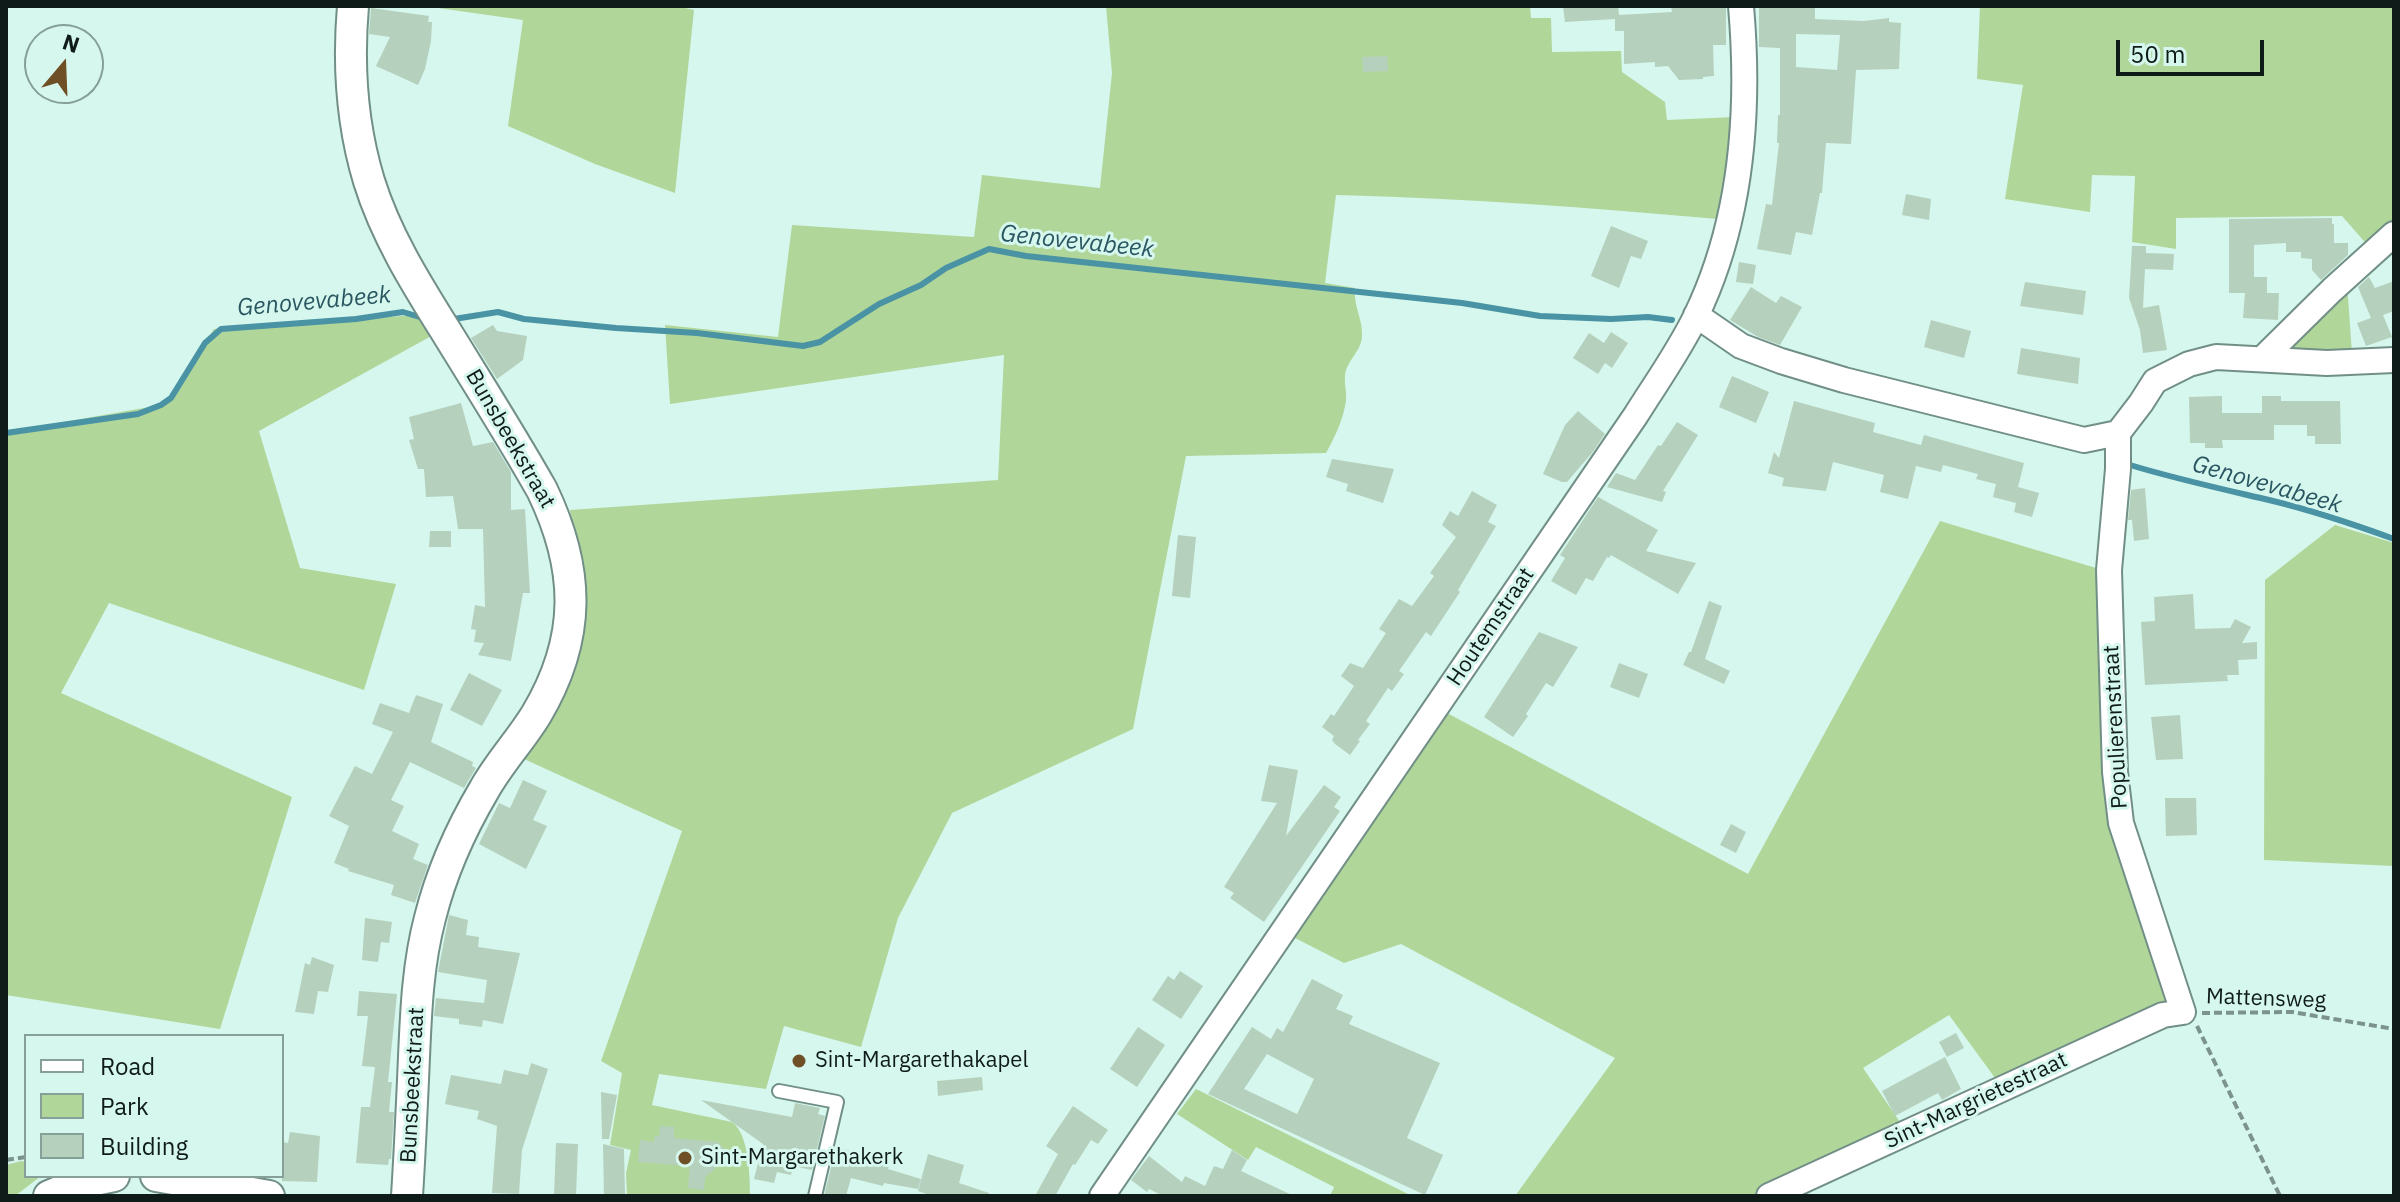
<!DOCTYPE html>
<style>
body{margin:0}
#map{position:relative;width:2400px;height:1202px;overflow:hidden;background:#d6f7ed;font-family:"IBM Plex Sans",sans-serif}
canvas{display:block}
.frame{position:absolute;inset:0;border:8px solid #0f1b18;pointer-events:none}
.legend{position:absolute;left:24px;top:1034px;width:260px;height:144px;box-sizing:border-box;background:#d6f7ed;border:2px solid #869f98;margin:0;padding:10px 14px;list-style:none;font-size:24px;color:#0f1b18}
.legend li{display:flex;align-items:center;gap:16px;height:40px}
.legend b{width:40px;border:2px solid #869f98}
.north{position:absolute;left:24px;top:24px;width:80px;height:80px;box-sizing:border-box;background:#d6f7ed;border:2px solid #869f98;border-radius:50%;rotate:19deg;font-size:22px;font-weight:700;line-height:32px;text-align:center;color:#0f1b18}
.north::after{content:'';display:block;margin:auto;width:28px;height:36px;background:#6f4f25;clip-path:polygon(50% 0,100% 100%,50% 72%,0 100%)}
.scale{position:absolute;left:2116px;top:40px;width:148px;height:36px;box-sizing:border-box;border:4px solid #0f1b18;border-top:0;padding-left:10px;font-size:24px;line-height:28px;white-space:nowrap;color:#0f1b18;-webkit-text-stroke:6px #d6f7ed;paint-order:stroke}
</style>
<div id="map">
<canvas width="2400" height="1202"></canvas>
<div class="frame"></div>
<ul class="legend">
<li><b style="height:10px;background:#fff"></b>Road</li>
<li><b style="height:22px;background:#b1d69a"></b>Park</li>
<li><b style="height:22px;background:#b6d0be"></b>Building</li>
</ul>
<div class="north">N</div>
<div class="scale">50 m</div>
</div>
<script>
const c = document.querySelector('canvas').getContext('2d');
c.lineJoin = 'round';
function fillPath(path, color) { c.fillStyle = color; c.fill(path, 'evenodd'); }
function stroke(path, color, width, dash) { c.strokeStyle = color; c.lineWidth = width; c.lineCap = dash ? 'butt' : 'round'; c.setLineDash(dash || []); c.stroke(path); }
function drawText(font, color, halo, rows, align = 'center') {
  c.font = font + ' "IBM Plex Sans",sans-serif'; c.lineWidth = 6; c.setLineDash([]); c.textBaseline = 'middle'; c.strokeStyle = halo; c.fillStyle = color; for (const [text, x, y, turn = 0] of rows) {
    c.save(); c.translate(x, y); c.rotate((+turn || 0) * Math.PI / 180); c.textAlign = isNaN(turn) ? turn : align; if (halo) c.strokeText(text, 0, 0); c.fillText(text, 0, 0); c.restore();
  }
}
const green = new Path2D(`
 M 424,6 L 676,6 L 694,10 L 675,193 L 595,164 L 508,126 L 523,20 Z
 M 1106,6 L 1530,6 L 1531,18 L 1551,18 L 1552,52 L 1621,51 L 1622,72 L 1665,102 L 1667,120 L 1734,117 L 1730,165 L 1718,219 C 1591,208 1464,198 1336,195 L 1325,283 L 1355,288 C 1353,306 1363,319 1362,336 C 1362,349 1350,358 1346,370 C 1343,380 1347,390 1346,401 C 1343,420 1335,437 1326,453 L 1186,456 L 1133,729 L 952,813 L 898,918 L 861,1047 L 784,1026 L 766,1089 L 659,1074 L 652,1105 L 732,1122 C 749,1134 750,1176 750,1196 L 627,1196 L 626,1173 L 631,1150 L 610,1145 L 622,1073 L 601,1061 L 682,831 L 524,759 C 546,723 571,688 581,647 C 590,608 578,549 570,510 L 998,480 L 1004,355 L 670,404 L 665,325 L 778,337 L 792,225 L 974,237 L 982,175 L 1100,188 L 1112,73 Z
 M 1980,6 L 2394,6 L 2394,226 L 2370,248 L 2342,216 L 2176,218 L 2176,249 L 2132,242 L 2135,176 L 2092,175 L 2090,212 L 2005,199 L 2023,85 L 1977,79 Z
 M 2347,283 L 2352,354 L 2290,354 L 2285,347 Z
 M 417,315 L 435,334 L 259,431 L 300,568 L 396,584 L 364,690 L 109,603 L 61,693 L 292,797 L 220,1029 L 6,995 L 6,432 L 167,404 L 214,329 Z
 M 1940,521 L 2096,568 L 2104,776 L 2168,998 L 2161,1006 L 1998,1082 L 1949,1015 L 1863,1068 L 1902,1125 L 1750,1196 L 1515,1196 L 1615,1058 L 1401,944 L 1344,963 L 1295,938 L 1447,713 L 1748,874 Z
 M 2335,525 L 2394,543 L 2394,866 L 2264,860 L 2265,580 Z
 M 1196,1089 L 1408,1194 L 1408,1196 L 1330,1196 L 1334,1187 L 1256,1147 L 1248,1160 L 1177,1114 Z
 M 21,1161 L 26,1162 L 26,1176 L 41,1176 L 15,1196 L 6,1196 L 6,1165 Z`);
const stream = new Path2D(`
 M 454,319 L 498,312 L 524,319 L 616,328 L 697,333 L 803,346 L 820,342 L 879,304 L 921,285 L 946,268 L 989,249 L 1026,256 L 1462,303 L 1540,316 L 1611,319 L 1648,317 L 1672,320
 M 6,433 L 138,414 L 161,405 L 171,398 L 205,343 L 221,329 L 356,319 L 403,312 L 423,318
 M 2130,465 C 2176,479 2222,489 2269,500 C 2311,510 2353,524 2394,539`);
const building = new Path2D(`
 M 1563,6 L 1618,6 L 1619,15 L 1672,12 L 1671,6 L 1726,6 L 1726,45 L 1713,45 L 1714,76 L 1703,77 L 1703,79 L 1679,80 L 1668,66 L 1655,67 L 1655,62 L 1624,64 L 1624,31 L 1615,31 L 1615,19 L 1565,22 Z
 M 1759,6 L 1815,8 L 1815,19 L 1864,21 L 1889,18 L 1889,22 L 1901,23 L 1899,69 L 1856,70 L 1851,144 L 1826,143 L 1822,193 L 1820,193 L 1812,235 L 1796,232 L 1791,255 L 1757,249 L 1766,204 L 1772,205 L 1779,143 L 1777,143 L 1778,115 L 1780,115 L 1780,48 L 1759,47 ZM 1796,34 L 1840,35 L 1837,70 L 1796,67 Z
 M 371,8 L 429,16 L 428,22 L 432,22 L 431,41 L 425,69 L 418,85 L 376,66 L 390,37 L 369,34 Z
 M 1387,56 L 1388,71 L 1363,72 L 1362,57 Z
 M 1906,194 L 1931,199 L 1929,220 L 1902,215 Z
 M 2332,218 L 2332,224 L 2334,224 L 2334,243 L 2348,243 L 2348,255 L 2321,280 L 2312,270 L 2312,259 L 2301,258 L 2301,252 L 2286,252 L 2286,243 L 2254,245 L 2254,277 L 2267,277 L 2267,293 L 2279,293 L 2278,320 L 2243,318 L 2245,293 L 2229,293 L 2229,219 Z
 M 1611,226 L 1648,241 L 1641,259 L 1631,256 L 1619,288 L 1591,276 Z
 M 2132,246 L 2146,246 L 2146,253 L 2174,254 L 2173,270 L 2145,269 L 2143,308 L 2159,305 L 2167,350 L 2143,353 L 2140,330 L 2129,298 Z
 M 1739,262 L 1756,265 L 1753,284 L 1736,282 Z
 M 2369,277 L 2375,288 L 2394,281 L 2394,311 L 2383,315 L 2392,337 L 2366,346 L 2357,323 L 2371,318 L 2358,287 Z
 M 2025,282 L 2086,291 L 2083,315 L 2020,306 Z
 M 1751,287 L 1776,303 L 1781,296 L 1802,307 L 1780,345 L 1758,337 L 1730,320 Z
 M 1931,320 L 1971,331 L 1964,358 L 1924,347 Z
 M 493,325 L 497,331 L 527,336 L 523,360 L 497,379 L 471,338 Z
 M 1611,332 L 1628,343 L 1612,368 L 1605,363 L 1598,374 L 1573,358 L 1589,333 L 1604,343 Z
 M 2021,348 L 2080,358 L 2078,384 L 2017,374 Z
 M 1732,376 L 1769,392 L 1756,423 L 1719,407 Z
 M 2222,396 L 2222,413 L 2262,413 L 2262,396 L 2281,396 L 2281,401 L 2340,401 L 2341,444 L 2315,444 L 2315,436 L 2307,436 L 2307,425 L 2274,425 L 2274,440 L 2222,440 L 2223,448 L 2205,448 L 2205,443 L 2190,443 L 2189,397 Z
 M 1794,401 L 1875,423 L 1873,432 L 1921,445 L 1924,435 L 2024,463 L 2018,487 L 2039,493 L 2032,517 L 2014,512 L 2016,503 L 1993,497 L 1996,484 L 1976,479 L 1978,474 L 1943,465 L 1941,472 L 1916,466 L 1908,499 L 1880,492 L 1884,475 L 1833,462 L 1826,491 L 1782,486 L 1784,478 L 1768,473 L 1774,452 L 1779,458 Z
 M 461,403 L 473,446 L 493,442 L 511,472 L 511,510 L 525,509 L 530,593 L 523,593 L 511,661 L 478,655 L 484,643 L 474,642 L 476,630 L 471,629 L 475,605 L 485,607 L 483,529 L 458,529 L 453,496 L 426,497 L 424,469 L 418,469 L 409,440 L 414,439 L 409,417 Z
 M 1578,411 L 1605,434 L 1592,453 L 1567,482 L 1562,482 L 1543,474 L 1565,425 Z
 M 1677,422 L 1698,435 L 1663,491 L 1666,492 L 1662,502 L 1607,487 L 1616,473 L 1635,480 L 1658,445 L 1661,446 Z
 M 1332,459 L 1394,469 L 1383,503 L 1346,491 L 1348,484 L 1326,477 Z
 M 2145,488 L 2149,539 L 2134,541 L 2132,520 L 2128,520 L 2131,490 Z
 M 1472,491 L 1497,505 L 1488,522 L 1496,526 L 1458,590 L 1460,592 L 1431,636 L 1426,632 L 1399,671 L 1404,674 L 1392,691 L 1388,688 L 1366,721 L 1370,724 L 1358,740 L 1360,741 L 1350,755 L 1335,744 L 1332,740 L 1334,736 L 1322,727 L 1331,714 L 1334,716 L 1354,686 L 1341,676 L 1350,663 L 1363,668 L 1386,633 L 1379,629 L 1399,599 L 1412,606 L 1434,576 L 1430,573 L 1456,537 L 1442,525 L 1450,511 L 1458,516 Z
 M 1598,497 L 1658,530 L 1646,551 L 1696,563 L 1678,594 L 1611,555 L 1609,558 L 1607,557 L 1593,581 L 1586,578 L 1576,595 L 1551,581 L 1565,558 L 1560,555 Z
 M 430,531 L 451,531 L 451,547 L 429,547 Z
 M 1178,535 L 1196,537 L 1190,598 L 1172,596 Z
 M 2193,594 L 2195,629 L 2230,628 L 2235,619 L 2251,627 L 2242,643 L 2257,642 L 2257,659 L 2238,660 L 2239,675 L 2227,675 L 2228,681 L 2145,685 L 2141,622 L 2155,621 L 2154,597 Z
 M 1709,601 L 1722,606 L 1705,659 L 1730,671 L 1724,684 L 1683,665 L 1689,652 L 1691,652 Z
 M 1539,632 L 1578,647 L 1553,687 L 1546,683 L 1526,714 L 1528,716 L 1513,737 L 1484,717 Z
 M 1619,663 L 1648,674 L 1639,698 L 1610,687 Z
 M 469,673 L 502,690 L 482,726 L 450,710 Z
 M 416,695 L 443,704 L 431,742 L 473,762 L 472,766 L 476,768 L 464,788 L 410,762 L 391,800 L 404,806 L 392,831 L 419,844 L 413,859 L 428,865 L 415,903 L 391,895 L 394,885 L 348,871 L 349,869 L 334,863 L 349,826 L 329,816 L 355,766 L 372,774 L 393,732 L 372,724 L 380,703 L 409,713 Z
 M 2180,715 L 2183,759 L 2156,760 L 2151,717 Z
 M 1269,765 L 1298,770 L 1286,836 L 1324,785 L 1341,797 L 1334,807 L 1340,811 L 1264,922 L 1230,898 L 1234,893 L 1224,887 L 1277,803 L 1261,801 Z
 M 523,780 L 547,791 L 533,820 L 547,826 L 526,869 L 479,844 L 499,803 L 510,808 Z
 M 2165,798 L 2196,798 L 2197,835 L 2166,836 Z
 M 1731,824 L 1746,832 L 1736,853 L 1720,845 Z
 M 449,915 L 468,920 L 466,935 L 479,937 L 478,947 L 520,953 L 503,1024 L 483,1020 L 482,1027 L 459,1024 L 459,1019 L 434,1016 L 436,998 L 484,1003 L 487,980 L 438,972 Z
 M 365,918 L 392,922 L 389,943 L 381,942 L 378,962 L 362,960 Z
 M 312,957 L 334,965 L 328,992 L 318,991 L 314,1014 L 295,1012 L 305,963 L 310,965 Z
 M 1180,971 L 1203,986 L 1181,1019 L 1152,1000 L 1168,976 L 1174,980 Z
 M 1312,979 L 1343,995 L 1336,1009 L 1353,1016 L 1349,1024 L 1440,1063 L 1407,1138 L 1443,1155 L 1425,1195 L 1208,1094 L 1252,1027 L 1271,1039 L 1277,1028 L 1283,1032 ZM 1267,1054 L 1314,1079 L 1297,1114 L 1244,1089 Z
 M 359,991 L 397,994 L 388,1082 L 392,1082 L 389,1112 L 394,1112 L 391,1159 L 389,1159 L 388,1165 L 356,1163 L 361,1107 L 370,1107 L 375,1067 L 362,1066 L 368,1016 L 357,1016 Z
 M 1138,1027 L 1165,1045 L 1137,1087 L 1110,1069 Z
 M 1956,1033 L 1964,1048 L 1947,1057 L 1939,1042 Z
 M 1945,1057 L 1961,1089 L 1942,1100 L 1938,1093 L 1895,1116 L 1882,1091 Z
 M 531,1063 L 548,1069 L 522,1150 L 519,1194 L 492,1193 L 497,1126 L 477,1119 L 479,1111 L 445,1104 L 451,1075 L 501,1084 L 504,1070 L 528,1075 Z
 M 982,1077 L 983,1090 L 938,1096 L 937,1081 Z
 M 601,1092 L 617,1095 L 609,1139 L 602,1139 Z
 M 701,1100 L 792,1117 L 795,1103 L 820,1108 L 818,1114 L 825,1116 L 812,1170 L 793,1166 L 791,1175 L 777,1172 L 774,1183 L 754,1179 L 763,1144 Z
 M 1073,1106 L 1108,1130 L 1098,1144 L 1091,1140 L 1075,1165 L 1073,1164 L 1055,1196 L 1035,1196 L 1058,1154 L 1046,1146 Z
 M 660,1126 L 674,1127 L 674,1138 L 718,1142 L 725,1151 L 723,1162 L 705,1177 L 704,1190 L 688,1188 L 690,1166 L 638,1162 L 640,1140 L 654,1142 L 655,1136 L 659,1136 Z
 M 290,1132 L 320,1136 L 317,1182 L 282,1181 L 282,1142 L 288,1143 Z
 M 556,1143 L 578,1144 L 576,1196 L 554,1196 Z
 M 603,1144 L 624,1149 L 625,1196 L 604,1196 Z
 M 836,1147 L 868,1156 L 867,1161 L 889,1166 L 888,1169 L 921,1179 L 918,1189 L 884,1183 L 883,1186 L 851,1178 L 846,1196 L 824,1196 Z
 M 1232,1150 L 1247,1160 L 1241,1171 L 1294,1196 L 1163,1196 L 1149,1189 L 1147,1192 L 1131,1180 L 1149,1156 L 1182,1182 L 1185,1176 L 1205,1186 L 1214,1166 L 1223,1169 Z
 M 928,1154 L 964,1165 L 959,1183 L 989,1193 L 989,1196 L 932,1196 L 918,1191 Z`);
const path = new Path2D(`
 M 2202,1013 L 2292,1012 L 2394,1029
 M 2197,1026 L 2280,1196
 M 6,1160 L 26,1157`);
const service = new Path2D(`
 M 779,1091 L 837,1102 L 815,1196`);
const minor = new Path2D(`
 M 1696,315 L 1741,346 L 1781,361 L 1844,380 L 2084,440 L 2118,433
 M 2262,359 L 2332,290 L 2394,234
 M 1102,1196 L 1636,415 C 1656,383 1679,351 1696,316 C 1742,221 1750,110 1741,6
 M 1769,1196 L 2163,1015 L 2183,1012 L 2121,823 L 2115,772 L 2109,570 L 2118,469 L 2118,433 L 2141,403 L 2155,381 L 2189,364 L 2216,357 L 2327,363 L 2394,360`);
const tertiary = new Path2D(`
 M 353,6 C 348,64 352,125 369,181 C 386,236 417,285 447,333 C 479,385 512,437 542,490 C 580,569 582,638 536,715 C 520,741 499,763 484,790 C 461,829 441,874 430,918 C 418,963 416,1010 414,1057 C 412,1103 410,1150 407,1196
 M 156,1176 L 269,1196
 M 49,1196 L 80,1183 L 114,1176`);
const markers = [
 [799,1061,8,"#6f4f25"],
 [685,1158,8,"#6f4f25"]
];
const streetNames = [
 ["Bunsbeekstraat",510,439,60],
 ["Houtemstraat",1491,627,-56],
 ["Populierenstraat",2116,727,-93],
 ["Mattensweg",2266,999,2],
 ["Bunsbeekstraat",413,1085,-87],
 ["Sint-Margrietestraat",1976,1101,-25]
];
const poiNames = [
 ["Sint-Margarethakapel",815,1061],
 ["Sint-Margarethakerk",701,1158]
];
const waterNames = [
 ["Genovevabeek",1077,242,6],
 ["Genovevabeek",314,302,-5],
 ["Genovevabeek",2267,485,16]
];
fillPath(green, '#b1d69a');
stroke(stream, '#4993a5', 6);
fillPath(building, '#b6d0be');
stroke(service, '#718f87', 16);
stroke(minor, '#718f87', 28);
stroke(tertiary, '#718f87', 34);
stroke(path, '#7b938c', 4, [8, 4]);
stroke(service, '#fff', 12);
stroke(minor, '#fff', 24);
stroke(tertiary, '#fff', 30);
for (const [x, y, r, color] of markers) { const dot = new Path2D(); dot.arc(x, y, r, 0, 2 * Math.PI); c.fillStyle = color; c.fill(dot); stroke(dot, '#d6f7ed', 3); }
drawText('22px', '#0f1b18', '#d6f7ed', streetNames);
drawText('22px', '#0f1b18', '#d6f7ed', poiNames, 'left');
drawText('italic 24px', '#2a5662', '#d6f7ed', waterNames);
</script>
